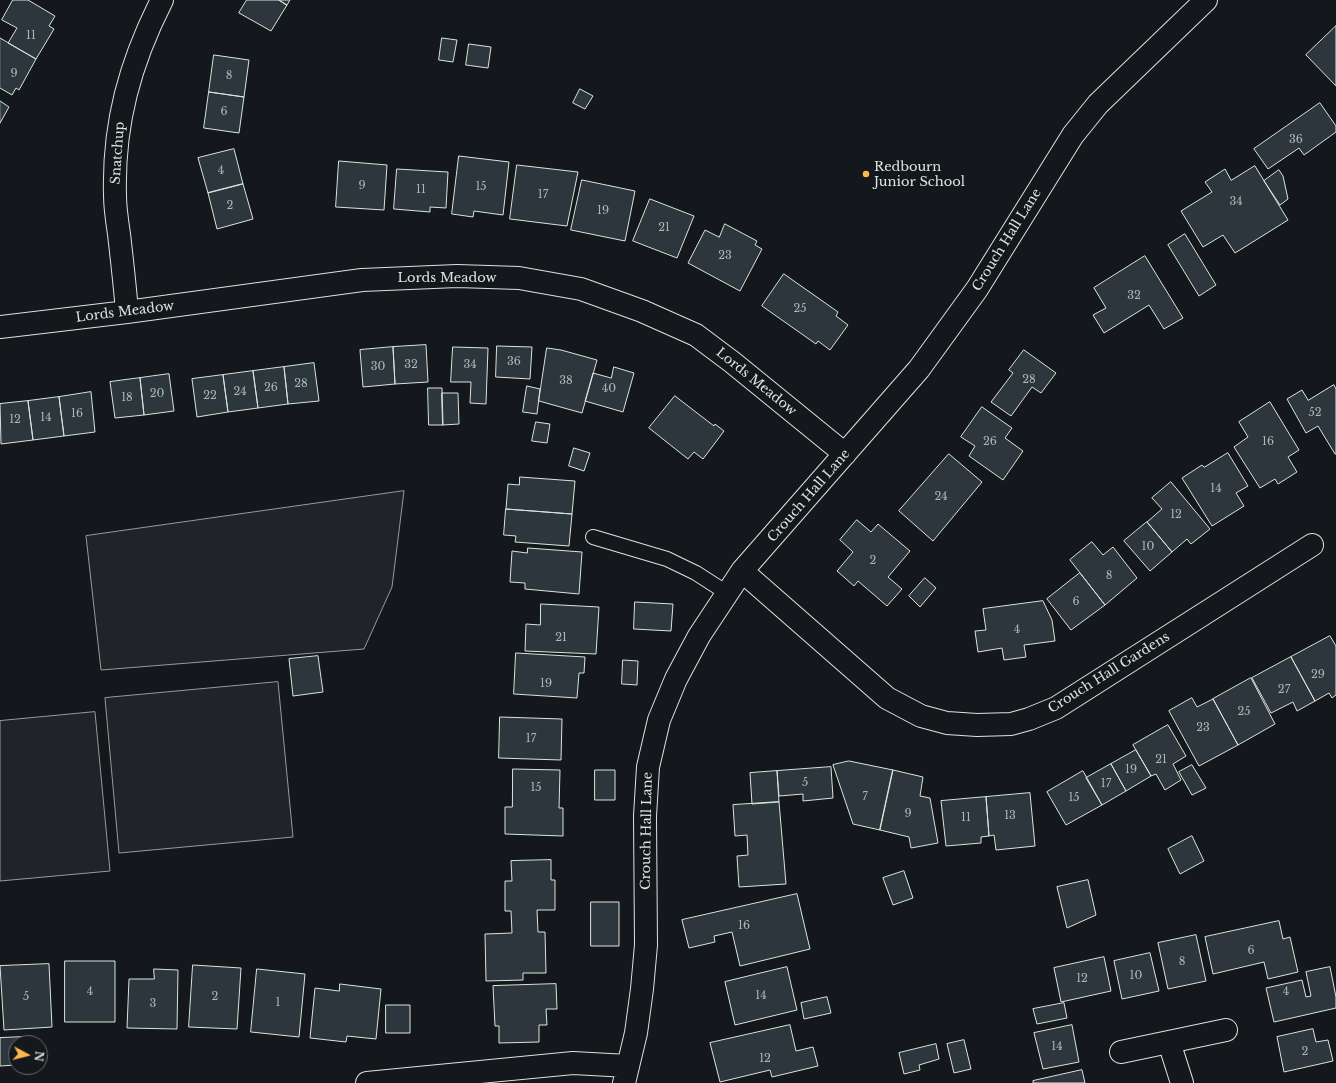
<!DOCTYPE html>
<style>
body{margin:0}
#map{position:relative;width:1336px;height:1083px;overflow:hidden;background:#14181c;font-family:"Libre Baskerville",serif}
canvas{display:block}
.north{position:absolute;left:8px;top:1035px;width:40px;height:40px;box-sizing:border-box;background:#14181c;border:1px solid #626a69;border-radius:50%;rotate:97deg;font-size:11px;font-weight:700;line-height:16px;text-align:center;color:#d8e6dc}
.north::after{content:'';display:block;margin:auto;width:14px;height:18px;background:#ffb74d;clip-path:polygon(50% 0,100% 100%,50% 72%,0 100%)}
</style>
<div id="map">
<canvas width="1336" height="1083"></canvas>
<div class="north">N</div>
</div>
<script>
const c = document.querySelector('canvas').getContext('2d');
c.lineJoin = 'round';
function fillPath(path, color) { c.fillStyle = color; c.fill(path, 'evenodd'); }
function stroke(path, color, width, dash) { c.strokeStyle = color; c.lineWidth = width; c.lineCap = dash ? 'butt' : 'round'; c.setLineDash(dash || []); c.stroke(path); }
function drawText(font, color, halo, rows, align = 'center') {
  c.font = font + ' "Libre Baskerville",serif'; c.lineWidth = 3; c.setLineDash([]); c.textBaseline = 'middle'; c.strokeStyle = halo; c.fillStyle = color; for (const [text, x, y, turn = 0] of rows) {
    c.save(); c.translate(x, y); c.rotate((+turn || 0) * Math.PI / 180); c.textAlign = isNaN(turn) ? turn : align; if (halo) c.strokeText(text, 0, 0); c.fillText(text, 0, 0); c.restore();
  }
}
const green = new Path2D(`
 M 404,491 L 392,587 L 364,649 L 101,670 L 86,536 Z
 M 278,682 L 293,837 L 119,853 L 105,698 Z
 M 95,712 L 110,871 L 0,881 L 0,721 Z`);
const building = new Path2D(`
 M 13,0 L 28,0 L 55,16 L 49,26 L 54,29 L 36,59 L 8,43 L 17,28 L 2,20 Z
 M 247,0 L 279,0 L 287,5 L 271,31 L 239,13 Z
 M 279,0 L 290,0 L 287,5 Z
 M 1336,26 L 1336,86 L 1306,55 Z
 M 0,38 L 36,59 L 19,90 L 16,88 L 12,95 L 0,88 Z
 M 442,38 L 457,40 L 453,62 L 439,60 Z
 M 469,44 L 491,47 L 488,68 L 466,65 Z
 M 214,55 L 249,60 L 244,97 L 209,92 Z
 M 580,89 L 593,96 L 585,109 L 573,103 Z
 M 209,92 L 244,97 L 239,133 L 204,128 Z
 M 0,101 L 9,107 L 0,123 Z
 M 1320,103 L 1336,126 L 1336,132 L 1304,155 L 1299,148 L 1268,169 L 1254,149 Z
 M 234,149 L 243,184 L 208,193 L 198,158 Z
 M 459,156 L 509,162 L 503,215 L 474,211 L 473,217 L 452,214 Z
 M 339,161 L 387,165 L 384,210 L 336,207 Z
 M 517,165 L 578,172 L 567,226 L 510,219 Z
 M 1255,166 L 1288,220 L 1235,253 L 1223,235 L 1203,247 L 1181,211 L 1212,192 L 1205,182 L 1225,169 L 1231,180 Z
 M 397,169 L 448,172 L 446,208 L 430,207 L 430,212 L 394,209 Z
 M 1279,170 L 1283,176 L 1288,199 L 1280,205 L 1264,181 Z
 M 582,180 L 635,191 L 625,241 L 571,230 Z
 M 243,184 L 253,219 L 217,229 L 208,193 Z
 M 650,199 L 694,216 L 677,258 L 633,241 Z
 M 725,224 L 757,241 L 755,245 L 762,249 L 740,291 L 688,263 L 705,230 L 719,237 Z
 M 1185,234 L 1216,285 L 1199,296 L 1168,245 Z
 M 1145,256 L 1183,318 L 1164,329 L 1149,305 L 1104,333 L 1093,315 L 1106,308 L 1094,288 Z
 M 784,274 L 838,312 L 836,316 L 848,325 L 830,350 L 818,341 L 816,344 L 762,306 Z
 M 426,345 L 428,382 L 395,384 L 393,347 Z
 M 497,346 L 532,347 L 530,379 L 496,377 Z
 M 393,347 L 395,384 L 363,387 L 360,350 Z
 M 453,347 L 488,348 L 486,404 L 470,403 L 471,382 L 451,382 Z
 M 547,348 L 561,350 L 597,360 L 582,413 L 539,401 Z
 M 1024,350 L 1056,373 L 1041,393 L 1032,387 L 1011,416 L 991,402 L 1013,373 L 1009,370 Z
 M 314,363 L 319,401 L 288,404 L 284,367 Z
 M 284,367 L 288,404 L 258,408 L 253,371 Z
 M 614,367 L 634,373 L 623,412 L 585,401 L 593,373 L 611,378 Z
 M 253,371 L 258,408 L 228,412 L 223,375 Z
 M 169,374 L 174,411 L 144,415 L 140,378 Z
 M 223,375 L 228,412 L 197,417 L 192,379 Z
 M 140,378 L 144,415 L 115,418 L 110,382 Z
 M 1334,385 L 1336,389 L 1336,454 L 1335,454 L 1318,426 L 1306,433 L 1287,399 L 1302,390 L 1308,400 Z
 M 527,386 L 540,389 L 537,414 L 523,412 Z
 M 428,388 L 442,388 L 443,425 L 429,425 Z
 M 91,392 L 95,432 L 64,436 L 59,397 Z
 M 442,393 L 458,393 L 459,424 L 443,425 Z
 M 675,396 L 714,426 L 715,424 L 724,431 L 703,459 L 694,452 L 688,459 L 649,428 Z
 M 59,397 L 64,436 L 33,440 L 28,401 Z
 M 28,401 L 33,440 L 1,444 L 0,404 Z
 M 1270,402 L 1299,450 L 1288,457 L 1297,472 L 1278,484 L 1275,479 L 1260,488 L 1234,447 L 1248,437 L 1239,422 Z
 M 982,407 L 1012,428 L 1005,438 L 1023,451 L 1003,480 L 969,456 L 975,446 L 961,437 Z
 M 536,422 L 550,424 L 547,443 L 532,441 Z
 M 574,448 L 590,453 L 584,471 L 569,466 Z
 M 1228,453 L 1248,486 L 1236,493 L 1244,506 L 1212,526 L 1182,478 L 1202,465 L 1204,467 Z
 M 949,454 L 982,482 L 933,541 L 899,511 Z
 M 520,477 L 575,481 L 572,514 L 506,509 L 508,484 L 519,485 Z
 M 1171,482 L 1210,529 L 1191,544 L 1187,539 L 1172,552 L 1147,522 L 1162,509 L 1152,498 Z
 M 506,509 L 572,514 L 569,546 L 515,542 L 516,536 L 504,535 Z
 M 857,520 L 871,532 L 878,524 L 910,551 L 888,577 L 902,589 L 887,606 L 858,581 L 854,586 L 837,571 L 853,552 L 840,540 Z
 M 1147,522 L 1172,552 L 1150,571 L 1124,541 Z
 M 1092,542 L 1103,555 L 1113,547 L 1137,578 L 1105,605 L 1070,560 Z
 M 528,548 L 582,552 L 579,594 L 525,589 L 525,583 L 510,582 L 512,551 L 527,553 Z
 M 1080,573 L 1105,605 L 1071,630 L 1047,599 Z
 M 925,578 L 936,588 L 920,607 L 909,596 Z
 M 1043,601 L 1052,620 L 1055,641 L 1024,645 L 1026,657 L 1004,660 L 1002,648 L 978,652 L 975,631 L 986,630 L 983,609 Z
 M 635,602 L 673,604 L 671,631 L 634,629 Z
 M 541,604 L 599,607 L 596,654 L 525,651 L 526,624 L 540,625 Z
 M 1330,636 L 1336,646 L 1336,695 L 1332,698 L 1329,693 L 1315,701 L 1291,657 Z
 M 516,653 L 585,657 L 584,673 L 579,673 L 577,698 L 514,694 Z
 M 318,656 L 323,692 L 293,696 L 289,659 Z
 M 1291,657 L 1315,701 L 1297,711 L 1293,702 L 1271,713 L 1252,678 Z
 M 623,660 L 638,661 L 637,685 L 622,684 Z
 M 1251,678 L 1275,724 L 1238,745 L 1213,699 Z
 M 1192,698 L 1197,707 L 1213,699 L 1238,745 L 1199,766 L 1169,711 Z
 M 500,717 L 562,719 L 561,760 L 499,758 Z
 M 1168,725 L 1186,756 L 1173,764 L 1181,780 L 1165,790 L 1156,774 L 1151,776 L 1133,745 Z
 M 1136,750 L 1151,776 L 1126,791 L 1111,764 Z
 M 849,761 L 893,770 L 880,830 L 853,824 L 833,765 Z
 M 1111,764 L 1126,791 L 1102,805 L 1086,778 Z
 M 1192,765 L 1206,788 L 1192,795 L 1179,772 Z
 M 831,767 L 833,798 L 803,801 L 803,794 L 779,796 L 777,771 Z
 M 513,769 L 560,770 L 559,808 L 563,808 L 563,836 L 505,834 L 505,807 L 512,807 Z
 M 595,770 L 615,770 L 615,800 L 595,800 Z
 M 893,770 L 923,777 L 920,796 L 930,798 L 938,843 L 911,848 L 909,837 L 880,830 Z
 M 777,771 L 779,802 L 752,804 L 750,773 Z
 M 1083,771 L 1102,805 L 1066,825 L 1047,792 Z
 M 1030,793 L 1035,846 L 996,850 L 994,835 L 989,836 L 986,797 Z
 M 986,797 L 989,836 L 981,837 L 981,843 L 946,846 L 941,801 Z
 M 779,802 L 786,884 L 739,887 L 737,856 L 748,855 L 747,835 L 735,836 L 733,805 Z
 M 1192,836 L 1204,861 L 1180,874 L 1168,849 Z
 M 551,860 L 551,880 L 555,880 L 555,910 L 537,910 L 538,932 L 545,932 L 546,973 L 523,973 L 523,980 L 486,981 L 485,934 L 512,933 L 511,911 L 505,911 L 505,881 L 512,881 L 511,861 Z
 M 904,871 L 913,898 L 893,905 L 883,878 Z
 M 1088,880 L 1096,915 L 1067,928 L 1057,887 Z
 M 797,894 L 810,949 L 740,966 L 732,932 L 714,936 L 715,942 L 689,948 L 682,920 Z
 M 591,902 L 619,902 L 619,946 L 591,946 Z
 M 1279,921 L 1283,939 L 1290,937 L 1298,972 L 1268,979 L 1264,962 L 1213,974 L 1205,937 Z
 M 1196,935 L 1206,981 L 1168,989 L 1158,943 Z
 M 1150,953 L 1159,991 L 1122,999 L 1114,961 Z
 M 1104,957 L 1111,991 L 1061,1002 L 1054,968 Z
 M 65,961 L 115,961 L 115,1022 L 65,1022 Z
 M 49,964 L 52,1027 L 4,1030 L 0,966 Z
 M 193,965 L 241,968 L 237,1029 L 189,1027 Z
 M 787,967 L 797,1010 L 735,1025 L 725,982 Z
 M 1330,967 L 1336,997 L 1336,1008 L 1274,1022 L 1266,988 L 1302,980 L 1306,997 L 1311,996 L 1306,972 Z
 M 154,969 L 178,970 L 177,1029 L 127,1028 L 129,979 L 154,979 Z
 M 257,969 L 305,974 L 299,1037 L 251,1032 Z
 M 340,984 L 381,989 L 376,1039 L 347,1036 L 346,1042 L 310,1038 L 315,988 L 339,991 Z
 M 556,984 L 557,1009 L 546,1009 L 547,1025 L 539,1025 L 539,1042 L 499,1043 L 499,1026 L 495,1026 L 493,986 Z
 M 827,997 L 831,1013 L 804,1019 L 801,1003 Z
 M 1064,1003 L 1067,1018 L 1037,1024 L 1033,1009 Z
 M 386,1005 L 410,1005 L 410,1033 L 386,1033 Z
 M 790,1025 L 796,1051 L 813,1047 L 818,1066 L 772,1077 L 770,1070 L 720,1082 L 710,1043 Z
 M 1072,1025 L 1079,1062 L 1043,1069 L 1034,1033 Z
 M 1313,1029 L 1316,1042 L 1328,1040 L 1333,1061 L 1284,1072 L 1277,1037 Z
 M 24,1037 L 25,1043 L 16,1043 L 16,1065 L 0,1066 L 0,1038 Z
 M 964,1040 L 971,1069 L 954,1073 L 947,1044 Z
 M 936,1044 L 939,1059 L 919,1065 L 920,1070 L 904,1074 L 899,1053 Z
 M 1082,1070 L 1085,1083 L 1033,1083 L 1033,1081 Z`);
const service = new Path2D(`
 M 593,537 L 667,559 L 696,573 L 727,593`);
const minor = new Path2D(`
 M 127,312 C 125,286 122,260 119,234 C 117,221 115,208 115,195 C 113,124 130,63 162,0
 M 0,327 L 127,312 L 362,280 L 457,276 L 519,278 L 581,289 L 642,311 L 696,335 L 732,362 L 845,454
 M 742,571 L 887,698 L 921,716 L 947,723 L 977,725 L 1011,724 L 1029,719 L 1056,708 L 1312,545
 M 1169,1042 L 1182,1083
 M 1121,1052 L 1226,1030
 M 367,1083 L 573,1063 L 628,1066
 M 624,1083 L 636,1033 L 642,989 L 646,945 L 645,816 L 648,767 L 659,720 L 676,679 L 699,636 L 742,571 L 919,369 L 977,289 L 1073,135 L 1098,104 L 1206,0`);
const markers = [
 [866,174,4,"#ffb74d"]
];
const numberNames = [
 ["11",31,36],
 ["9",14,74],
 ["8",229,76],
 ["6",224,112],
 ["36",1296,140],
 ["4",221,171],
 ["9",362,186],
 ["15",481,187],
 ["11",421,190],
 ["17",543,195],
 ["34",1236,202],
 ["2",230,206],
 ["19",603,211],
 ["21",664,228],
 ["23",725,256],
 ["32",1134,296],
 ["25",800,309],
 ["36",514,362],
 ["32",411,365],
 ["34",470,365],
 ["30",378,367],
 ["28",1029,380],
 ["38",566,381],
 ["28",301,384],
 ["26",271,388],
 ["40",609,389],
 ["24",240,392],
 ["20",157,394],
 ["22",210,396],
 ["18",127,398],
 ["52",1315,413],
 ["16",77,414],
 ["14",46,418],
 ["12",15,420],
 ["26",990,442],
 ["16",1268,442],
 ["14",1216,489],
 ["24",941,497],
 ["12",1176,515],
 ["10",1148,547],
 ["2",873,561],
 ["8",1109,576],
 ["6",1076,602],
 ["4",1017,630],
 ["21",561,638],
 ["29",1318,675],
 ["19",546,684],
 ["27",1284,690],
 ["25",1244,712],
 ["23",1203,728],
 ["17",531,739],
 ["21",1161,760],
 ["19",1131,770],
 ["5",805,783],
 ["17",1106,784],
 ["15",536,788],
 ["7",865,797],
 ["15",1074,798],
 ["9",908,814],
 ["13",1010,816],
 ["11",966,818],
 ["16",744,926],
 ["6",1251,951],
 ["8",1182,962],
 ["10",1136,976],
 ["12",1082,979],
 ["4",90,992],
 ["4",1286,992],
 ["14",761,996],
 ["5",26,997],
 ["2",215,997],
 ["1",278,1003],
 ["3",153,1004],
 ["14",1057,1047],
 ["2",1305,1052],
 ["12",765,1059]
];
const streetNames = [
 ["Snatchup",118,153,-86],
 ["Crouch Hall Lane",1007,240,-58],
 ["Lords Meadow",447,278],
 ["Lords Meadow",125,312,-7],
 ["Lords Meadow",756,382,39],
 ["Crouch Hall Lane",809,496,-49],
 ["Crouch Hall Gardens",1109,673,-32],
 ["Crouch Hall Lane",647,831,-89]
];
const poiNames = [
 ["Redbourn",874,167],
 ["Junior School",874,182]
];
fillPath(green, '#202428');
stroke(green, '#939e99', 1);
fillPath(building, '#2c363c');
stroke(building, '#d8e6dc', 1);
stroke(service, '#d8e6dc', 16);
stroke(minor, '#d8e6dc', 24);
stroke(service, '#14181c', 14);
stroke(minor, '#14181c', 22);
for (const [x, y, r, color] of markers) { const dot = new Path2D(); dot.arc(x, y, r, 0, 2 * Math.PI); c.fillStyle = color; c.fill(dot); stroke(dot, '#14181c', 1.5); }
drawText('11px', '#adbab4', null, numberNames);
drawText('13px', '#d8e6dc', '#14181c', streetNames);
drawText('13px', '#d8e6dc', '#14181c', poiNames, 'left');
</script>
